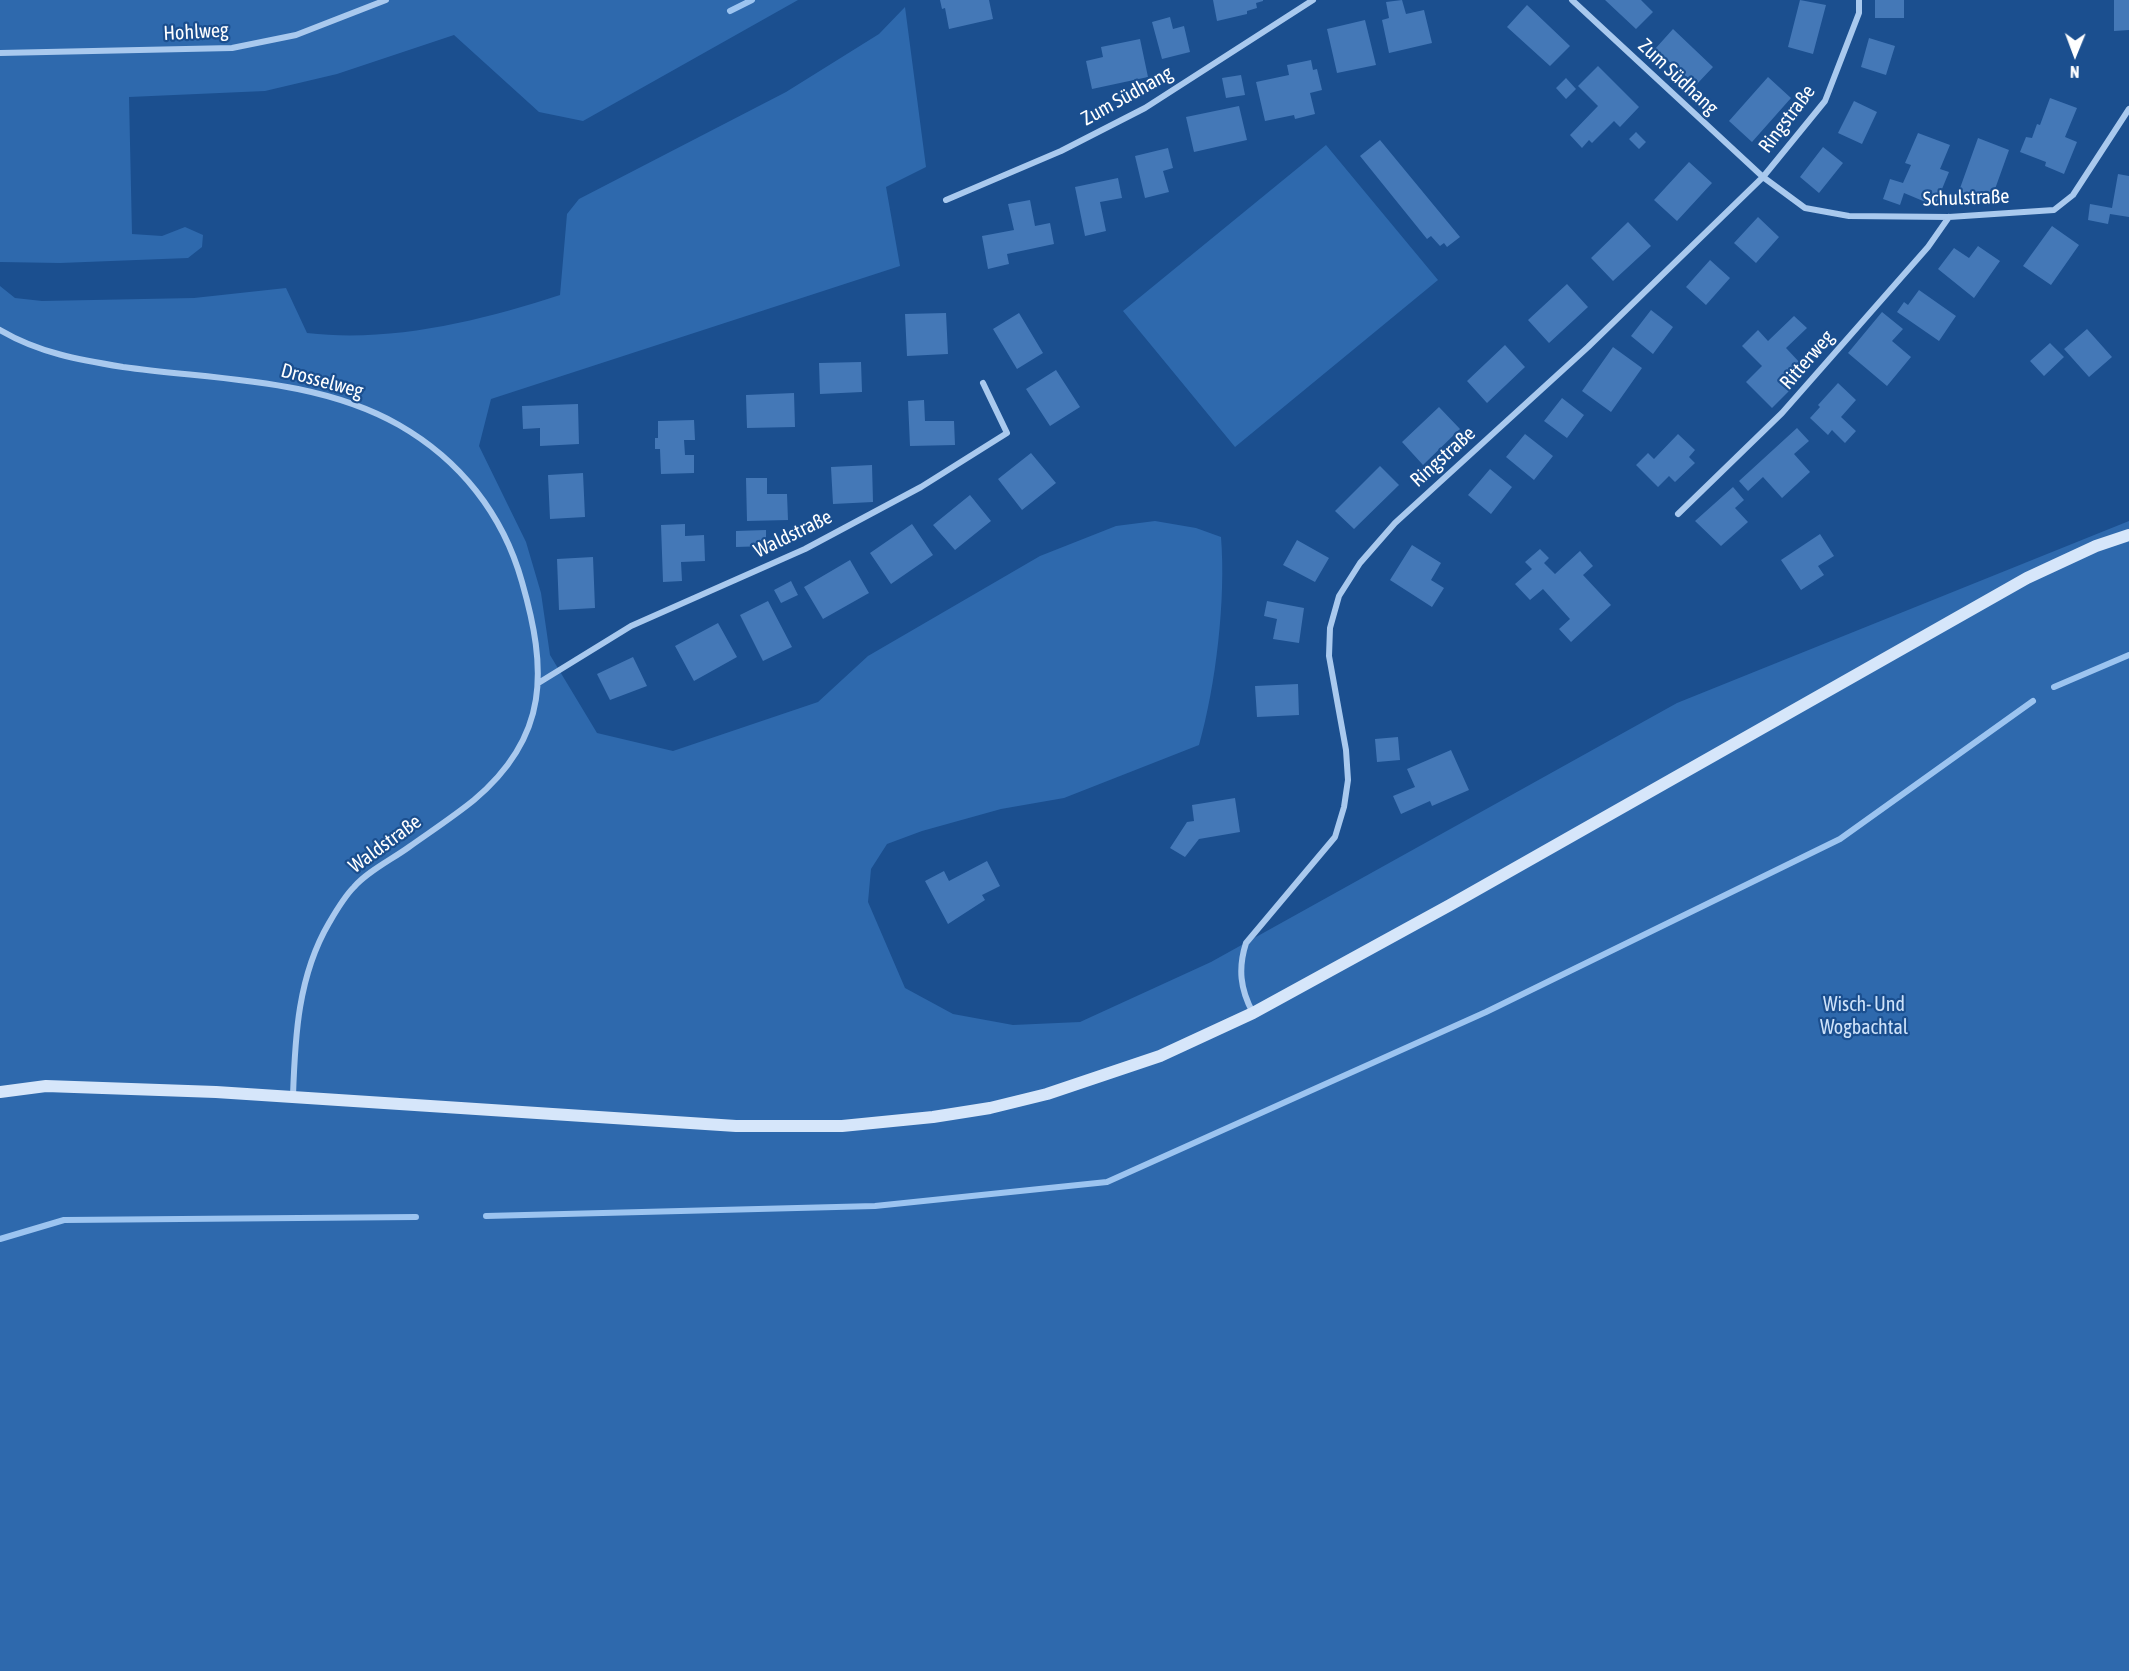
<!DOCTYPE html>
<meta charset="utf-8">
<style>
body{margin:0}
#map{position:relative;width:2129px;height:1671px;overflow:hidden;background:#1b4f8f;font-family:"Asap Condensed",sans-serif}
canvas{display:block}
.north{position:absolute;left:2045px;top:24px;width:60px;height:60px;-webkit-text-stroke:4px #1b4f8f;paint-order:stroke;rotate:181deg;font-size:16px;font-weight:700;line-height:24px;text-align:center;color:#fff}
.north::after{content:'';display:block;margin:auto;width:21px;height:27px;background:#fff;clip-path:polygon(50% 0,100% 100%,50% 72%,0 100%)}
</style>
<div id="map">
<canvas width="2129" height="1671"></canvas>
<div class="north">N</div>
</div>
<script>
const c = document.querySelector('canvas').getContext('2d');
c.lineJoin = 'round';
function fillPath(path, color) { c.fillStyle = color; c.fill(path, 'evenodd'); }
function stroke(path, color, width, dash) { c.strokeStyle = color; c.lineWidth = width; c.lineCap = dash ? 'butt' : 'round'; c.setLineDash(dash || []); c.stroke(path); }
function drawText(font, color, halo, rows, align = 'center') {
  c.font = font + ' "Asap Condensed",sans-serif'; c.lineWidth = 4.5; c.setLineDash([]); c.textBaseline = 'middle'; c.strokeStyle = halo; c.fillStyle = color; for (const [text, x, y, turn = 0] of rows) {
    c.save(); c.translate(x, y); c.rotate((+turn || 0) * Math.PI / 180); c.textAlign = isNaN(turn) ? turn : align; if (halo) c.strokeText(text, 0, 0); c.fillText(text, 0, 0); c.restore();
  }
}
const green = new Path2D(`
 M 0,0 L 798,0 L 583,121 L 539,112 L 454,35 L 337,74 L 265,91 L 129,97 L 132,234 L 162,236 L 185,227 L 203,235 L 202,247 L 188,258 L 60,263 L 0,262 Z
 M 905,7 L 926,167 L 886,187 L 900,266 L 491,399 L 479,446 L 526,542 L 541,593 L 550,655 L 597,733 L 673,751 L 818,702 L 868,656 L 1040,556 L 1116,526 L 1155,521 L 1196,528 L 1221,537 C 1226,599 1216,685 1199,745 L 1064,798 L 1001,809 L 922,831 L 887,844 L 871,869 L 868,902 L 905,988 L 953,1014 L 1013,1025 L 1080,1022 L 1211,962 L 1677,703 L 2129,521 L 2129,1671 L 0,1671 L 0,286 L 15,298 L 42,301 L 194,298 L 286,288 L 307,333 C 391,343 480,321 560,295 L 567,214 L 579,199 L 786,92 L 879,34 Z
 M 1326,145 L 1438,280 L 1235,447 L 1123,311 Z`);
const stream = new Path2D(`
 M 730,11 L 752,0
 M 2054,687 L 2129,655
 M 486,1216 L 875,1206 L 1107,1182 L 1486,1012 L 1840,839 L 2033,701
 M 0,1239 L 64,1220 L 416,1217`);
const building = new Path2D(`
 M 940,0 L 989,0 L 993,19 L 949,29 L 945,8 L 942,9 Z
 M 1213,0 L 1263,0 L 1263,1 L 1256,3 L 1257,8 L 1247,11 L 1247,14 L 1217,21 Z
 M 1402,0 L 1406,14 L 1424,10 L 1432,43 L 1389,53 L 1382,20 L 1389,18 L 1386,2 Z
 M 1605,0 L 1641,0 L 1653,12 L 1636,29 Z
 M 1800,0 L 1826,5 L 1813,54 L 1788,47 Z
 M 1875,0 L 1904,0 L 1904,18 L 1875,18 Z
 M 2114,0 L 2129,0 L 2129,30 L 2114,31 Z
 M 1527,5 L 1570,46 L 1550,66 L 1507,27 Z
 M 1170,17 L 1173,29 L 1184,26 L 1190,52 L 1162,59 L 1152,22 Z
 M 1365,20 L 1376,65 L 1337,73 L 1327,29 Z
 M 1673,29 L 1713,67 L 1696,85 L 1655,49 Z
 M 1869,38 L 1895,46 L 1886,75 L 1861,67 Z
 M 1140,39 L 1148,77 L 1092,89 L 1086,61 L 1103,57 L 1101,47 Z
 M 1311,60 L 1313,70 L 1317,69 L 1322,90 L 1310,93 L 1315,114 L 1295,119 L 1294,115 L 1265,121 L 1256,82 L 1289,75 L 1287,65 Z
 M 1598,66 L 1639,107 L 1620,127 L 1614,121 L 1592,143 L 1589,140 L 1582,148 L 1570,135 L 1598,106 L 1578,86 Z
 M 1241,75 L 1245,95 L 1226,98 L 1222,78 Z
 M 1768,77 L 1791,98 L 1752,142 L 1729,121 Z
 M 1566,78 L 1576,89 L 1566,99 L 1556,88 Z
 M 2050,98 L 2077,108 L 2065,137 L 2077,142 L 2064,174 L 2045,166 L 2046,162 L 2020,152 L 2026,137 L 2032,138 L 2037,124 L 2040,125 Z
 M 1854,101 L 1877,112 L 1862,144 L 1838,133 Z
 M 1239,106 L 1247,140 L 1194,152 L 1186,117 Z
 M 1636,132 L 1646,142 L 1639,149 L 1629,139 Z
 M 1918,133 L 1950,145 L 1940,169 L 1949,172 L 1935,206 L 1904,193 L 1900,205 L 1883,199 L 1890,179 L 1903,183 L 1911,165 L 1905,163 Z
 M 1978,138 L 2009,150 L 1990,203 L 1959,191 Z
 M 1380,140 L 1460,237 L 1447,247 L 1444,243 L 1440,246 L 1431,236 L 1427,239 L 1360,156 Z
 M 1823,147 L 1843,163 L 1819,193 L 1800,177 Z
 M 1168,148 L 1173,168 L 1163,171 L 1169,192 L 1145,198 L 1135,156 Z
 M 1689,162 L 1712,183 L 1677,221 L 1654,200 Z
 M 2118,174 L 2129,176 L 2129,217 L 2110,214 L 2108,224 L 2088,220 L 2090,204 L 2112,208 Z
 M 1118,178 L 1122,198 L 1100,202 L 1106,231 L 1085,236 L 1075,187 Z
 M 1030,200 L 1035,226 L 1050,223 L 1054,244 L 1007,254 L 1009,264 L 988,269 L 982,236 L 1014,230 L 1008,204 Z
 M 1758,217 L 1779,237 L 1756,263 L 1734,243 Z
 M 1628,222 L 1651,246 L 1613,281 L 1591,258 Z
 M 2052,226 L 2079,245 L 2051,285 L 2023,266 Z
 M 1978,246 L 2000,261 L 1974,298 L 1938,269 L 1954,248 L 1969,258 Z
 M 1710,260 L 1730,278 L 1706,305 L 1686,287 Z
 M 1567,284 L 1588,307 L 1549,343 L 1528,320 Z
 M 1919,290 L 1956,316 L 1939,341 L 1897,312 L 1904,302 L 1908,305 Z
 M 1651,310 L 1673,327 L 1653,354 L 1631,336 Z
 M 1882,312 L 1903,329 L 1892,341 L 1911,357 L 1887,386 L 1848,353 Z
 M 946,313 L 948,354 L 907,356 L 905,314 Z
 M 1019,313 L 1043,353 L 1017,369 L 993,329 Z
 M 1794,316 L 1807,328 L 1786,348 L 1801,364 L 1783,381 L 1791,389 L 1772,408 L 1746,382 L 1762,366 L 1742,346 L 1758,330 L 1768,341 Z
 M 2087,329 L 2112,357 L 2089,377 L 2064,349 Z
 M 2050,343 L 2064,357 L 2044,376 L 2030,361 Z
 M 1505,345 L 1525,367 L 1487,403 L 1467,381 Z
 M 1613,347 L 1642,368 L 1611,412 L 1582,391 Z
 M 861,362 L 862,392 L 820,394 L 819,363 Z
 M 1056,370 L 1080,407 L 1050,426 L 1026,389 Z
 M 1838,383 L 1856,400 L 1841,417 L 1856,431 L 1845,443 L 1832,430 L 1828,435 L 1810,418 L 1820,407 L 1818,405 Z
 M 794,393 L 795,427 L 747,428 L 746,395 Z
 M 1562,398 L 1584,415 L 1567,438 L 1544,421 Z
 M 924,400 L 925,421 L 954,421 L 955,445 L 910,446 L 908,401 Z
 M 578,404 L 579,444 L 540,446 L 540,428 L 523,429 L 522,406 Z
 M 1439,407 L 1460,429 L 1423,465 L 1402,442 Z
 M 694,420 L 695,440 L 684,440 L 685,455 L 694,455 L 694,473 L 661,474 L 660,449 L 655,449 L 655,438 L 658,438 L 658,421 Z
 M 1797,428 L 1809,441 L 1794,454 L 1810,472 L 1782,498 L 1763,477 L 1748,491 L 1739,481 Z
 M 1525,434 L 1553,456 L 1534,480 L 1506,457 Z
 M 1678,434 L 1695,450 L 1689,457 L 1695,463 L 1675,482 L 1669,476 L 1658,487 L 1636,465 L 1648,453 L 1654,459 Z
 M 1031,453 L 1056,483 L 1022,510 L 998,479 Z
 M 872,465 L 873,502 L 833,504 L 831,467 Z
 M 1380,466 L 1399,485 L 1354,529 L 1335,511 Z
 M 1490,469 L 1512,487 L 1491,514 L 1468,495 Z
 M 583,473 L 585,517 L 550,519 L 548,475 Z
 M 746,478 L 767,478 L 767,494 L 787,494 L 788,520 L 747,521 Z
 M 1733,487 L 1744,500 L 1735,508 L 1748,522 L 1721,546 L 1695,521 Z
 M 970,495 L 991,521 L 955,550 L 933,525 Z
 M 685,524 L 685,536 L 704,535 L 705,561 L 681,562 L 682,581 L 663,582 L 661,525 Z
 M 912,524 L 933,555 L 891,584 L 870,553 Z
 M 766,530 L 766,546 L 736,547 L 736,531 Z
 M 1820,534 L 1834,556 L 1818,566 L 1824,575 L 1801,590 L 1781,560 Z
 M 1297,540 L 1329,558 L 1315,582 L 1283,565 Z
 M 1412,545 L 1441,563 L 1431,580 L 1444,588 L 1432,607 L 1390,580 Z
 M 1540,549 L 1549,558 L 1544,563 L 1555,574 L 1580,551 L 1593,566 L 1583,575 L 1611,605 L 1571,642 L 1559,629 L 1570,619 L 1543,589 L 1530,600 L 1515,584 L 1532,569 L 1525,562 Z
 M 593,557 L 595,608 L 559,610 L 557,559 Z
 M 850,560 L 869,593 L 823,619 L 804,587 Z
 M 791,581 L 798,595 L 781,603 L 774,590 Z
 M 768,601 L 792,647 L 763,661 L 740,615 Z
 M 1267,601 L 1304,608 L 1299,643 L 1273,639 L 1277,619 L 1264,616 Z
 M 718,623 L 737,657 L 694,681 L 675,646 Z
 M 633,657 L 647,686 L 610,700 L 597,674 Z
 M 1298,684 L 1299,715 L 1257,717 L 1255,686 Z
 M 1398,737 L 1400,760 L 1377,762 L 1375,739 Z
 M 1451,750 L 1469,790 L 1432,806 L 1430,801 L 1401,814 L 1393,796 L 1415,787 L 1407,769 Z
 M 1235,798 L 1240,832 L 1199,839 L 1185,857 L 1170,848 L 1187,822 L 1194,821 L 1192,805 Z
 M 987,861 L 1000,886 L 982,895 L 985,900 L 948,924 L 925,881 L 944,871 L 949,881 Z`);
const street = new Path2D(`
 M 1572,0 L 1763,177 L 1805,208 L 1849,216 L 1949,217 L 2054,210 L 2073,195 L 2129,109
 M 0,53 L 232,48 L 296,35 L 386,0
 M 946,200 L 1061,151 L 1145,108 L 1313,0
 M 0,330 C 39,353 80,360 123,367 C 216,380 316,378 399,425 C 460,460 503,514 522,582 C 547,669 550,736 474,800 C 453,817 430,832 409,847 C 391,860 368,871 354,887 C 344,897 336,911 329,923 C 298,976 295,1036 293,1096
 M 1678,514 L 1782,413 L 1928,247 L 1949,217
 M 540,682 L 631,626 L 805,549 L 921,487 L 1007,433 L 983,383
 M 1253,1013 C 1240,989 1238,968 1246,943 L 1335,837 L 1344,807 L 1348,780 L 1346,750 L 1329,656 L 1330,628 L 1339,596 L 1360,563 L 1395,523 L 1588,347 L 1763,177 L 1825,101 L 1859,13 L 1859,0`);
const secondary = new Path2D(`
 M 0,1092 L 46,1086 L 216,1092 L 736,1126 L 842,1126 L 933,1117 L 990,1108 L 1047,1094 L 1160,1056 L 1253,1013 L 1450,905 L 2027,578 L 2096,546 L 2129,535`);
const streetNames = [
 ["Hohlweg",196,32,-3],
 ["Zum Südhang",1678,77,43],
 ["Zum Südhang",1127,96,-29],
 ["Ringstraße",1787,119,-53],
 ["Schulstraße",1966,198,-2],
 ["Ritterweg",1807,360,-49],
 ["Drosselweg",322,381,15],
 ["Ringstraße",1443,457,-42],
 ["Waldstraße",793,534,-26],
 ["Waldstraße",385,844,-36]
];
const parkNames = [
 ["Wisch- Und",1864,1005],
 ["Wogbachtal",1864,1028]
];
fillPath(green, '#2e69ad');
stroke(stream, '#9cc4f0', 6);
fillPath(building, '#4478b7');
stroke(street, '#a9c9ee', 6);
stroke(secondary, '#d6e6fa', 12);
drawText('20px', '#fff', '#1b4f8f', streetNames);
drawText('20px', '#cfe3fa', '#1b4f8f', parkNames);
</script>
